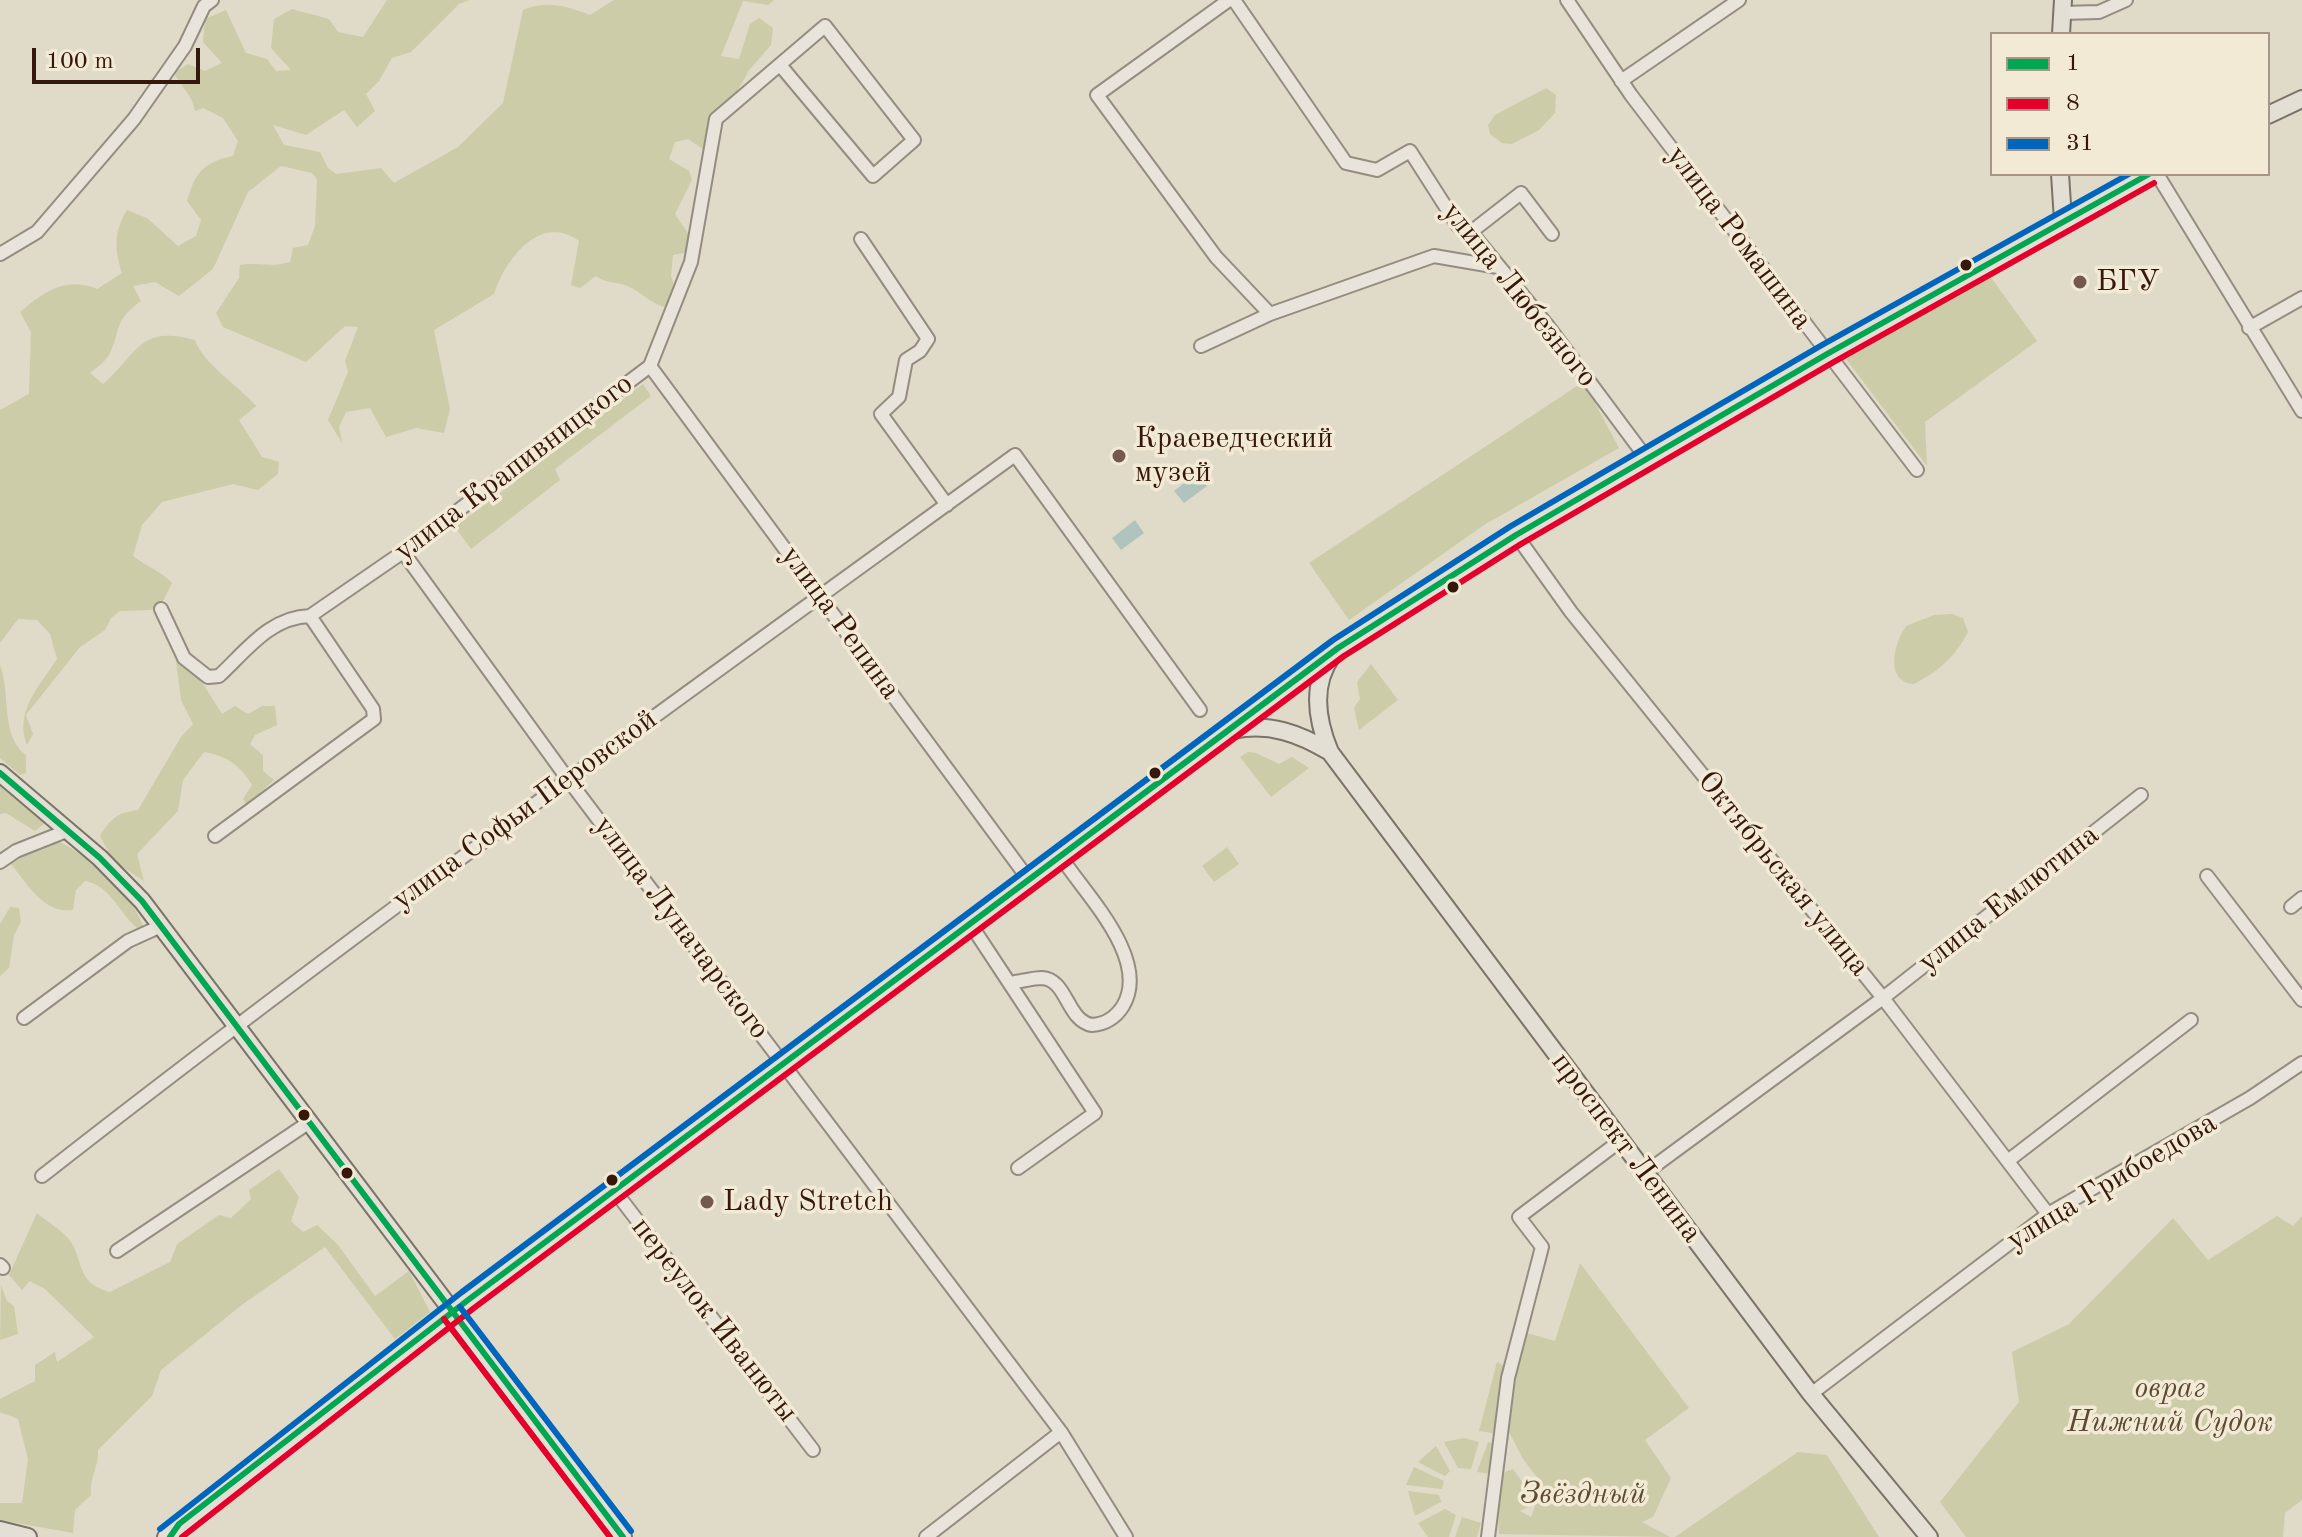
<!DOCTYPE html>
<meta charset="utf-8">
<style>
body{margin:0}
#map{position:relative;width:2302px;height:1537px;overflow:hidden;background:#e0dac8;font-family:"Old Standard TT",serif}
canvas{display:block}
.legend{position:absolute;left:1990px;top:32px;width:280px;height:144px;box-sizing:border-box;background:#f2ead5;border:2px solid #a79685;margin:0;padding:10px 14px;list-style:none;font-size:24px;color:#36170c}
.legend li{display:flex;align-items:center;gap:16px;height:40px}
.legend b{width:40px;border:2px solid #a79685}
.scale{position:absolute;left:32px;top:48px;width:168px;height:36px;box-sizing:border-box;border:4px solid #36170c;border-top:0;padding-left:10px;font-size:24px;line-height:28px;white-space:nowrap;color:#36170c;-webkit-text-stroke:6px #f2ead5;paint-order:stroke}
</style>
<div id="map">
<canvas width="2302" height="1537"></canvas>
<ul class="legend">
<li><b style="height:10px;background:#00a651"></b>1</li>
<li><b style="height:10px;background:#e4002b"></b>8</li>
<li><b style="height:10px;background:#0065bd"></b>31</li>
</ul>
<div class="scale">100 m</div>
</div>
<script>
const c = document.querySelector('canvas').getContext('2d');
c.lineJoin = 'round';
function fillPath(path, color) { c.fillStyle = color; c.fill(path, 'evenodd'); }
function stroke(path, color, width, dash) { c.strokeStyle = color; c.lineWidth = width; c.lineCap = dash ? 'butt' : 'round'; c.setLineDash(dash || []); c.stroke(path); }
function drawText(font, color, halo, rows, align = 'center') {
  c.font = font + ' "Old Standard TT",serif'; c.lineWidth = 7; c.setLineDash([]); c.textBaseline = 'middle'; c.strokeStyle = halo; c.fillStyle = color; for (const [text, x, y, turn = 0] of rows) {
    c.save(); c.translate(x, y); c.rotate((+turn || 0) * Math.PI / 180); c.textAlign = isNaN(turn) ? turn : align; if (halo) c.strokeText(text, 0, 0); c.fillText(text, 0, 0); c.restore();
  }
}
const green = new Path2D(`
 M 387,0 L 470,0 L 459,4 L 411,52 L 392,58 L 379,81 L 366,94 L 375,111 L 357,127 L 344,110 L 306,135 L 273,125 L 284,145 L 320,152 L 328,168 L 336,174 L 381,168 L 394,183 L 458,147 L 503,103 L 523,10 C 547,0 566,6 590,15 L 614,0 L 774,0 L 768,5 L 743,1 L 721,56 L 739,59 L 750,24 L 759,18 L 773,28 L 771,45 L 750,69 L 703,149 L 688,139 L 675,142 L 669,159 L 689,171 L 692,180 L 675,214 L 699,250 L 673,255 L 671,276 L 678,296 L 668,308 C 648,303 644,293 627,286 C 616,281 606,284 596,276 L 580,288 L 571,285 L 579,241 C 541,212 505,259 494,294 L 434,330 L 450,409 L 444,433 L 416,428 L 386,437 L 370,408 L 346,412 L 339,427 L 342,443 L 328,420 L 348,372 L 345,361 L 358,327 L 345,326 L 306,362 L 223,327 L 216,313 L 239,278 L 240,265 C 258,262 271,268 290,262 L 293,248 L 308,245 L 315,226 L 317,180 L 312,173 L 281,166 L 248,192 L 213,269 L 179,296 L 155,282 L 133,286 L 141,301 C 112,322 122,329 109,355 C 105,362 96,368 90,373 L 103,384 C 139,353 138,325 195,340 C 204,365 237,384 256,406 L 239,420 L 262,457 L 279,462 L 278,474 L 258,490 L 233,484 L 162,502 L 142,525 L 133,556 C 147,567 160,570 172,583 L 163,601 L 151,610 L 120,611 L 111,618 L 105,630 L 80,647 L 26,715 L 33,734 L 27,745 C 14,711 39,687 57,659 L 50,634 L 37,620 L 18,619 L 0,643 L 0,410 L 29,394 L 31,332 L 20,312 C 44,292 66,276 97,289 L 122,273 C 114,248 114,232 127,210 L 147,218 L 178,246 L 196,236 L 201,220 L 187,201 C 195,173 203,162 233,156 L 238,141 L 223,118 L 203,108 L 195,111 C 193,96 181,87 174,73 L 188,64 L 205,71 L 222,63 L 203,42 L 205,19 L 226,10 L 246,53 L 267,59 L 276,71 L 291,70 L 271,48 L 274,19 L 292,9 L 329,19 L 338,32 L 363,37 Z
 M 1546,88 L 1556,95 L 1555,113 L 1539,130 L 1512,144 L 1502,143 L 1490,134 L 1488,125 L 1495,115 Z
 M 1990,276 L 2037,341 L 1925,422 L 1927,466 L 1846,359 Z
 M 643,384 L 651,396 L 555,469 L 560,480 L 471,549 L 455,527 Z
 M 1577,386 L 1587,388 L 1619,448 L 1484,525 L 1349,620 L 1309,563 Z
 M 1952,614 L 1963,618 L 1968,632 C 1955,657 1939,671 1914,684 C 1884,682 1894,643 1906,626 L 1934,615 Z
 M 176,661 L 193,668 L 222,714 L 235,706 L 248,714 L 262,706 L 275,706 L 277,725 L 255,735 L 250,744 L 263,755 L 263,771 L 274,780 L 247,805 L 243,799 L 252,785 C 241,766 226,755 204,752 L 183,780 L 178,811 L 137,854 L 144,881 L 114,862 L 100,836 C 111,818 117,813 138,810 L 181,737 L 193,724 L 181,700 Z
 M 1371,664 L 1398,700 L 1359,730 L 1354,708 L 1360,699 L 1357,682 Z
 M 0,665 C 11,694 0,736 26,755 L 26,773 L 20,775 L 0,758 Z
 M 1248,752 L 1256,753 L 1279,764 L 1292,757 L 1309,768 L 1271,797 L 1240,757 Z
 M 0,786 L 45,823 L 35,831 L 6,813 L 0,814 Z
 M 57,841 C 86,852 135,897 143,926 L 160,938 C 124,935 118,886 85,881 L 76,890 L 73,910 C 44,914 28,885 11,864 L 14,857 Z
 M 1227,847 L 1239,864 L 1214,882 L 1202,866 Z
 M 10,907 L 19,908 L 21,922 L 14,935 L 9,968 L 0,976 L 0,924 Z
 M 279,1169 L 299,1197 L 291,1221 L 303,1232 L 317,1225 L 338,1245 L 375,1296 L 409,1271 L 430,1312 L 395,1339 L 325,1247 L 243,1304 L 161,1370 L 152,1396 L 98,1450 C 99,1467 89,1478 91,1495 L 75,1510 L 73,1533 L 0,1520 L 0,1503 L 22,1503 L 28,1459 L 18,1419 L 0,1412 L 0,1399 L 35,1381 L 35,1365 L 55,1352 L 57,1362 L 94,1337 L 45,1289 L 30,1281 L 22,1290 L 9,1275 L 37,1213 C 46,1221 60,1229 68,1238 C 85,1259 74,1283 110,1292 L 170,1262 L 177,1244 L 219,1215 L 231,1218 L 251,1199 L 249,1190 Z
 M 2277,1216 L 2293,1226 L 2302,1216 L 2302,1500 L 2285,1513 L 2283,1537 L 1966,1537 L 1940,1502 L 2019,1402 L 2012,1352 L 2069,1324 L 2173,1218 L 2208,1260 Z
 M 1580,1263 L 1689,1408 L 1645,1440 L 1671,1478 L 1653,1517 L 1642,1522 L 1670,1537 L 1499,1534 L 1497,1493 L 1505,1472 L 1513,1469 L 1525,1486 L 1530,1506 L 1520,1511 L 1531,1517 L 1543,1485 L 1523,1459 L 1509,1432 L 1511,1385 L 1523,1332 L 1555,1341 Z
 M 1,1285 L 7,1301 L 14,1306 L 18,1334 L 0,1340 Z
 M 1497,1362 L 1506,1367 L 1498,1434 L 1479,1431 Z
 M 1464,1438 L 1479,1442 L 1471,1469 L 1458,1468 L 1444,1442 Z
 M 1488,1442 L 1495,1444 L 1492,1474 L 1477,1472 Z
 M 1436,1446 L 1450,1471 L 1445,1476 L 1418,1462 Z
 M 1798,1452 L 1827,1455 L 1879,1537 L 1675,1537 Z
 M 1414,1467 L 1444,1481 L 1442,1489 L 1406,1485 Z
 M 1408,1491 L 1439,1495 L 1441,1502 L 1415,1516 Z
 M 1445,1509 L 1456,1515 L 1449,1537 L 1428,1537 L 1418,1523 Z
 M 1462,1517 L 1481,1523 L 1477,1537 L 1455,1537 Z`);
const water = new Path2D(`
 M 1197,473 L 1207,486 L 1184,503 L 1174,491 Z
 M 1135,520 L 1144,533 L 1121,550 L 1112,538 Z`);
const minor = new Path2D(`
 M 1229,0 L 1097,95 L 1216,257 L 1270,314
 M 1234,0 L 1346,163 L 1377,170 L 1410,151 L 1458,226 L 1471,232 L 1548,326 L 1647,459
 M 1567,0 L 1631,95 L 1917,470
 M 2062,13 L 2099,12 L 2126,0
 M 1621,81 L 1739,0
 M 2157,174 L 2302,411
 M 1471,232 L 1521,193 L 1552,234
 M 861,239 L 928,339 L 920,351 L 906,360 L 899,397 L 881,414 L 947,505
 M 0,254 L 37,232 L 134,119 L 185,46 L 204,6 L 212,0
 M 2249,328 L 2302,298
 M 1201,346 L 1270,314 L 1434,256 L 1498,267
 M 650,366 L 1029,880
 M 1516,535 L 1571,612 L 1883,998 L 2048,1214
 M 403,552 L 567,778 L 1061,1432 L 1126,1537
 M 161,609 L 184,658 L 208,677 L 219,676 C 246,651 270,617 310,616 L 403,552 L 650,366 L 691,262 L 716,119 L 825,26 L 914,140 L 873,176 L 780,65
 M 215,836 L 374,719 L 373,709 L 310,616
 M 0,862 L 16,851 L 69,830
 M 2207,876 L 2302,1000
 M 2291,907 L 2302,898
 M 971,925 L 1095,1113 L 1018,1168
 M 1015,982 C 1023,981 1033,978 1042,978 C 1067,979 1067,1021 1092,1025 C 1106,1024 1116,1017 1123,1006 C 1151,959 1085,894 1061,857
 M 24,1018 L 128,941 L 161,926
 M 2009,1160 L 2191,1020
 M 1645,1173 L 1883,998 L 2141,795
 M 42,1176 C 360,927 688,692 1015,455 L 1200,710
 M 614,1190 L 813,1450
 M 117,1251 L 308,1123
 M 0,1265 L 3,1268
 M 1811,1394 L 2048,1214 L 2250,1098 L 2302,1063
 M 926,1537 L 1061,1432
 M 1488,1537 L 1508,1378 L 1542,1247 L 1519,1217 L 1620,1141`);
const major = new Path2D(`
 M 2061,34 L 2063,0
 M 2268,115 L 2302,99
 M 2060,174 L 2063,220
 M 1332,656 C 1311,685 1317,721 1330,752 L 1811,1394 L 1929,1537
 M 1233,730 C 1269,722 1300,734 1330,752
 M 0,773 L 100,858 L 142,901 L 623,1537
 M 0,1530 L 28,1537
 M 166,1537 L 468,1300 L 1338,648 L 1516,535 L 1827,354 L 2149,174`);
const bus1 = new Path2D(`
 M 0,773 L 100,858 L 142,901 L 623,1537
 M 170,1537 L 179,1524 L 468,1300 L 1338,648 L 1516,535 L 1827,354 L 2149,174`);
const bus2 = new Path2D(`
 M 444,1319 L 610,1537
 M 182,1537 L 474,1308 L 1344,656 L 1521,544 L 1832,363 L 2154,183`);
const bus3 = new Path2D(`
 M 460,1307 L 631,1531
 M 160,1529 L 462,1292 L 1333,640 L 1511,526 L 1822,345 L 2129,174`);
const markers = [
 [1966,265,7,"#36170c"],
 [2080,282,8,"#725b4e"],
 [1119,456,8,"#725b4e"],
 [1453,587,7,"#36170c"],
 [1155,773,7,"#36170c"],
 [304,1115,7,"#36170c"],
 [347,1173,7,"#36170c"],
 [612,1180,7,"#36170c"],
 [707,1202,8,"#725b4e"]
];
const streetNames = [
 ["улица Ромашина",1739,238,53],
 ["улица Любезного",1519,295,51],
 ["улица Крапивницкого",514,468,-37],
 ["улица Репина",840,623,54],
 ["улица Софьи Перовской",525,810,-36],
 ["Октябрьская улица",1783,874,51],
 ["улица Емлютина",2009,899,-38],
 ["улица Луначарского",681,928,53],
 ["проспект Ленина",1626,1148,53],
 ["улица Грибоедова",2112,1182,-31],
 ["переулок Иванюты",714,1320,52]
];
const poiNames = [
 ["БГУ",2096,282],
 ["Краеведческий",1135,439],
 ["музей",1135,473],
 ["Lady Stretch",723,1202]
];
const parkNames = [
 ["овраг",2170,1389],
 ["Нижний Судок",2170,1423],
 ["Звёздный",1583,1495]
];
fillPath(green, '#cccca8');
fillPath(water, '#b0c4be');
stroke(minor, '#948c80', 16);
stroke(major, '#7b7268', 20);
stroke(minor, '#e8e4db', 12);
stroke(major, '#e3dfd5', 16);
stroke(bus1, '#00a651', 6);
stroke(bus2, '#e4002b', 6);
stroke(bus3, '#0065bd', 6);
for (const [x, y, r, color] of markers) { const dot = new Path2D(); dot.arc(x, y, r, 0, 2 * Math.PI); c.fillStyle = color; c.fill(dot); stroke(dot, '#f2ead5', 3); }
drawText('30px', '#36170c', '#f2ead5', streetNames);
drawText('30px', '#36170c', '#f2ead5', poiNames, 'left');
drawText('italic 30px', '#5e4a33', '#f2ead5', parkNames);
</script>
